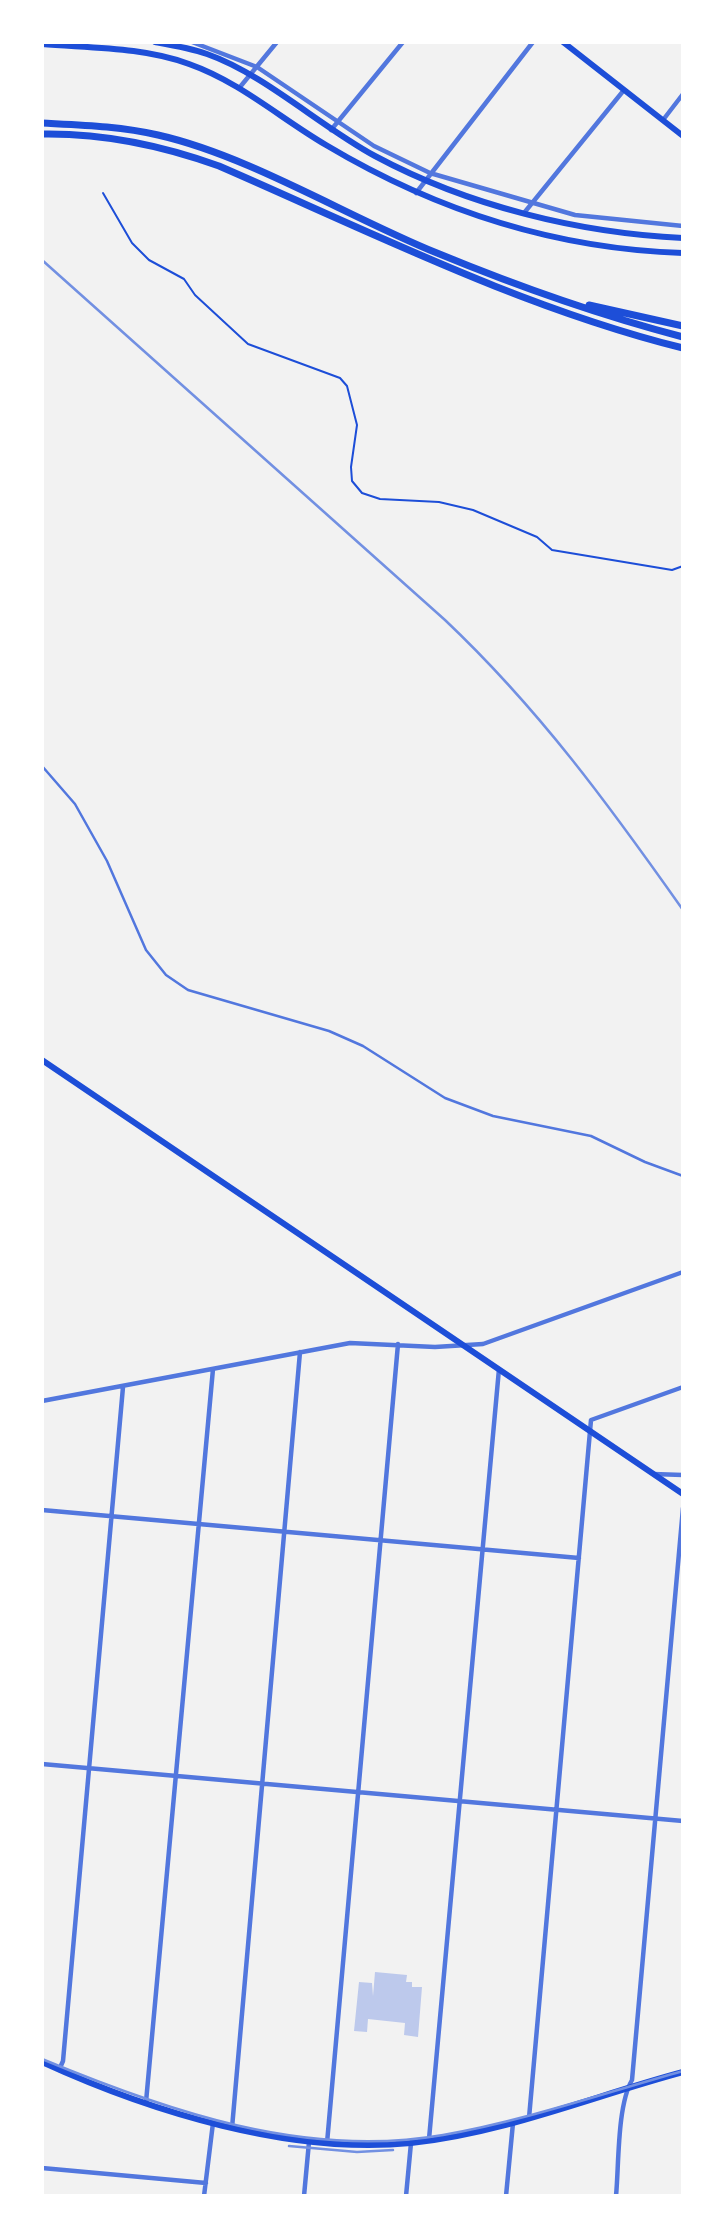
<!DOCTYPE html>
<style>
body{margin:0}
#map{position:relative;width:725px;height:2238px;overflow:hidden;background:#f2f2f2;font-family:Roboto,sans-serif}
canvas{display:block}
.frame{position:absolute;inset:0;border:44px solid #fff;pointer-events:none}
</style>
<div id="map">
<canvas width="725" height="2238"></canvas>
<div class="frame"></div>
</div>
<script>
const c = document.querySelector('canvas').getContext('2d');
c.lineJoin = 'round';
function fillPath(path, color) { c.fillStyle = color; c.fill(path, 'evenodd'); }
function stroke(path, color, width, dash) { c.strokeStyle = color; c.lineWidth = width; c.lineCap = dash ? 'butt' : 'round'; c.setLineDash(dash || []); c.stroke(path); }
const building = new Path2D(`
 M 375,1972 L 407,1975 L 406,1982 L 412,1982 L 412,1987 L 422,1987 L 418,2037 L 404,2035 L 405,2023 L 368,2019 L 367,2032 L 354,2031 L 359,1982 L 372,1983 L 373,1996 Z`);
const path = new Path2D(`
 M 103,193 L 132,243 L 149,260 L 184,279 L 195,295 L 248,344 L 340,378 L 347,386 L 357,425 L 351,467 L 352,481 L 362,493 L 380,499 L 439,502 L 473,510 L 537,537 L 552,550 L 672,570 L 683,566`);
const pedestrian = new Path2D(`
 M 42,766 L 75,804 L 107,861 L 146,950 L 166,975 L 188,990 L 329,1031 L 363,1046 L 445,1098 L 493,1116 L 591,1136 L 645,1162 L 683,1176`);
const minor = new Path2D(`
 M 192,42 L 257,67 L 374,146 L 430,173 L 575,215 L 683,226
 M 240,87 L 277,42
 M 663,120 L 683,94
 M 331,130 L 403,42
 M 416,193 L 533,42
 M 524,213 L 624,90
 M 42,1401 L 350,1343 L 435,1347 L 483,1344 L 683,1272
 M 653,1474 L 683,1475
 M 42,1510 L 579,1558
 M 42,1764 L 683,1821
 M 59,2070 L 63,2061 L 123,1387
 M 146,2102 L 213,1369
 M 529,2118 L 591,1420 L 683,1387
 M 232,2128 L 300,1352
 M 429,2139 L 499,1369
 M 327,2143 L 398,1344
 M 42,2168 L 206,2183
 M 204,2196 L 213,2123
 M 304,2196 L 309,2142
 M 406,2196 L 411,2143
 M 506,2196 L 513,2123
 M 616,2196 C 619,2165 617,2106 632,2080 L 683,1508`);
const secondary = new Path2D(`
 M 155,42 C 172,45 190,48 207,54 C 264,74 321,127 375,156 C 468,206 579,233 683,238
 M 563,42 L 683,136
 M 42,44 C 90,48 144,47 189,64 C 240,82 280,118 326,145 C 435,210 556,249 683,253
 M 42,2062 C 151,2112 291,2155 411,2143 C 505,2133 593,2096 683,2072`);
const primary = new Path2D(`
 M 42,1060 L 683,1494`);
const motorway = new Path2D(`
 M 42,123 C 81,125 120,126 158,135 C 250,156 348,217 437,253 C 517,286 599,315 683,337
 M 42,134 C 104,133 161,145 219,166 C 371,232 522,308 683,348
 M 589,305 L 683,326`);
const rail = new Path2D(`
 M 42,260 L 445,620 C 539,709 609,805 683,910
 M 42,2059 C 167,2111 305,2159 443,2135 C 524,2121 604,2093 683,2071
 M 289,2146 L 357,2152 L 393,2150`);
fillPath(building, '#bdc9ec');
stroke(path, '#1d4ed8', 2);
stroke(pedestrian, '#5277de', 2.5);
stroke(minor, '#5277de', 4.5);
stroke(secondary, '#1d4ed8', 6);
stroke(primary, '#1d4ed8', 6);
stroke(motorway, '#1d4ed8', 7);
stroke(rail, '#7290e2', 2.5);
</script>
